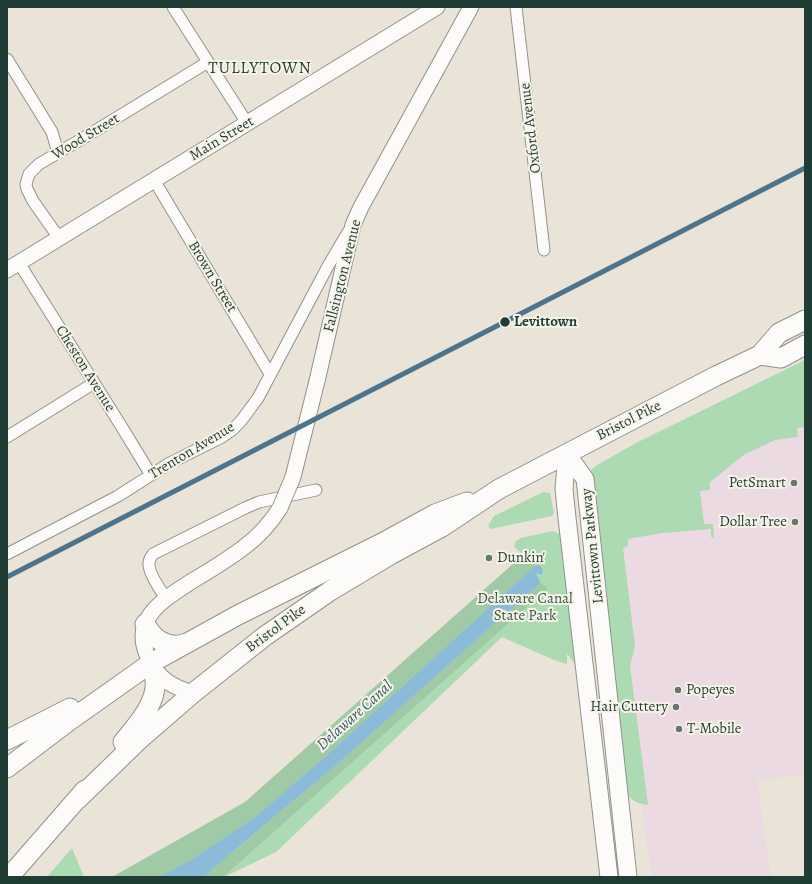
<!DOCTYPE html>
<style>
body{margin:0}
#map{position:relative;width:812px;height:884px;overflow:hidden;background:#eae4d8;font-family:Alegreya,serif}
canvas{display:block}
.frame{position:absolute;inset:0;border:8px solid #1f3d34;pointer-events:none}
</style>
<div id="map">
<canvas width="812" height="884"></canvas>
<div class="frame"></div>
</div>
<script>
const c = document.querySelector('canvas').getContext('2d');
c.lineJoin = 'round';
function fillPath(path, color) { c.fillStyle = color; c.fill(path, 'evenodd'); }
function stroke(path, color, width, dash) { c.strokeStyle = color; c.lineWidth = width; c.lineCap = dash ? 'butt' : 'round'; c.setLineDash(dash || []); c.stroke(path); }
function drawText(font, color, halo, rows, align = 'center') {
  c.font = font + ' Alegreya,serif'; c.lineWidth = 4; c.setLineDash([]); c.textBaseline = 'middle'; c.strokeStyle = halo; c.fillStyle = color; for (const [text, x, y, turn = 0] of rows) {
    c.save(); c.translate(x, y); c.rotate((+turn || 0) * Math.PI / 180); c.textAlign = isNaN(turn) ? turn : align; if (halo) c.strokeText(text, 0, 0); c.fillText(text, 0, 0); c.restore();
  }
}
const built = new Path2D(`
 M 805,359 L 805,774 L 757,780 L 771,877 L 652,877 L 590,471 L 618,453 Z`);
const green = new Path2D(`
 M 805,360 L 805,427 L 797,428 L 798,437 L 775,440 L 745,454 L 710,482 L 710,490 L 700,491 L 704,524 L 713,524 L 714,538 L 711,537 L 711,529 L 662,533 L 628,539 L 628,546 L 623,548 L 635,646 L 630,666 L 648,805 C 638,804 632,801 626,793 L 601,553 L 590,471 L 597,465 L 636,443 Z
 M 543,492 L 550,493 L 554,513 L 552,516 L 490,529 L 488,526 L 494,516 Z
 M 552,531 L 560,534 L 578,667 L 567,654 L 567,664 L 554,660 L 502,637 L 276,852 L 224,877 L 120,877 L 215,825 L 288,770 L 527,558 L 514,547 L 516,541 L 521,538 Z
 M 72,848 L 84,877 L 47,877 Z`);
const forest = new Path2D(`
 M 523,555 L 535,566 L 324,758 L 254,818 L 191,860 L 160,877 L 112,877 L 245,802 Z
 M 540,583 L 548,588 L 223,877 L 201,877 L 237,849 L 336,765 Z`);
const water = new Path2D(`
 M 539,565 L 542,568 L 543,573 L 540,575 L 538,573 L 536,574 L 539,579 L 540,583 L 336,765 L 204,876 L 201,877 L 160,877 L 191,860 L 254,818 L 324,758 L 535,566 Z`);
const street = new Path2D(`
 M 173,7 L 247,123
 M 516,7 L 544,250
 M 7,59 L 52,132 L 58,153
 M 154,180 L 270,374
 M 59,238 L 33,201 L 27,189 L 26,184 L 29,174 L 39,164 L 85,137 L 208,62
 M 19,263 L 123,429 L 151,475
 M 7,437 L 94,383
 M 7,554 L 118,496 L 170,463 L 222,437 L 232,430 L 241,421 L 258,398 L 328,266 L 348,232
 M 166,598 C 161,591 148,572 149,563 C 149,559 151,557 153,554 L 245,508 L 259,502 L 316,490`);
const secondary = new Path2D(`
 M 7,270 L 437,7
 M 317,381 L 353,225 L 361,207 L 471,7
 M 193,693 C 172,687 159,679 149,659 C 129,619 163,600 192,581 C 209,571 227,560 243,548 C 258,537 270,524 280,508`);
const primary = new Path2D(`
 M 567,454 L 585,479 C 600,611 613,744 628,877
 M 567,454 L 564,489 L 567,518 L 609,877`);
const highway = new Path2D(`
 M 760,355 L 781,358 L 805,345
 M 145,624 C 154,640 168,650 187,643
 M 7,740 L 70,708
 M 123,742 C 137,725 158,702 155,679 C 154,673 152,668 151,663
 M 7,768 L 69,721 L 151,663 L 238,615 L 382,543 L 435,514 L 467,502
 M 77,800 L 141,738 L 193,693 L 265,636 L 330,591 L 390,555 L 442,527 L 499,489 L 716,376 L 760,355 L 779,333 L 805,320
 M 9,877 L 85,790`);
const secondaryBridge = new Path2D(`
 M 280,508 L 293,477 L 317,381`);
const rail1 = new Path2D(`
 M 7,577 L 805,168`);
const markers = [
 [505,322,5.5,"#1f3d34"],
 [794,483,4,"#66776d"],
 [795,522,4,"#66776d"],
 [489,558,4,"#66776d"],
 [678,690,4,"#66776d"],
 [676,707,4,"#66776d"],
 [679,729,4,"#66776d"]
];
const streetNames = [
 ["Oxford Avenue",531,128,-97],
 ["Wood Street",86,137,-31],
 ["Main Street",222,139,-31],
 ["Fallsington Avenue",343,276,-76],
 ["Brown Street",212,277,59],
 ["Cheston Avenue",85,369,58],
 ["Bristol Pike",629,421,-27],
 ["Trenton Avenue",192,451,-31],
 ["Levittown Parkway",593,546,-96],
 ["Bristol Pike",276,629,-36]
];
const stopNames = [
 ["Levittown",514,322]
];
const poiNames = [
 ["PetSmart",786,483],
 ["Dollar Tree",787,522],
 ["Dunkin'",497,558,"left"],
 ["Popeyes",686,690,"left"],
 ["Hair Cuttery",668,707],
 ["T-Mobile",687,729,"left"]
];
const parkNames = [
 ["Delaware Canal",525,599],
 ["State Park",525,616]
];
const waterNames = [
 ["Delaware Canal",355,716,-42]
];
const quarterNames = [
 ["TULLYTOWN",260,69]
];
fillPath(built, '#ebdae2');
fillPath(green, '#acdab3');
fillPath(forest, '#a0c9a6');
fillPath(water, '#8cbbd9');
stroke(street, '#90928a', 13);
stroke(secondary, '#90928a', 17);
stroke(primary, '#90928a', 19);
stroke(highway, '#90928a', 21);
stroke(street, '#fcfbf9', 11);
stroke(secondary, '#fcfbf9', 15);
stroke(primary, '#fcfbf9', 17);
stroke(highway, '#fcfbf9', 19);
stroke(secondaryBridge, '#90928a', 17, []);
stroke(secondaryBridge, '#fcfbf9', 15);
stroke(rail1, '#4c748c', 5);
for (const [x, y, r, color] of markers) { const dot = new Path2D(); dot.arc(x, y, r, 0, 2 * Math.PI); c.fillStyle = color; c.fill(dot); stroke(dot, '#f7f3e8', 1.5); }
drawText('15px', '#1f3d34', '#f7f3e8', streetNames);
drawText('bold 15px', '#1f3d34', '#f7f3e8', stopNames, 'left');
drawText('15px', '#1f3d34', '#f7f3e8', poiNames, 'right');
drawText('15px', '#315b47', '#f7f3e8', parkNames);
drawText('italic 16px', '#345d66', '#f7f3e8', waterNames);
c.letterSpacing = '1px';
drawText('17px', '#1f3d34', '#f7f3e8', quarterNames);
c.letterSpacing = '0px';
</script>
